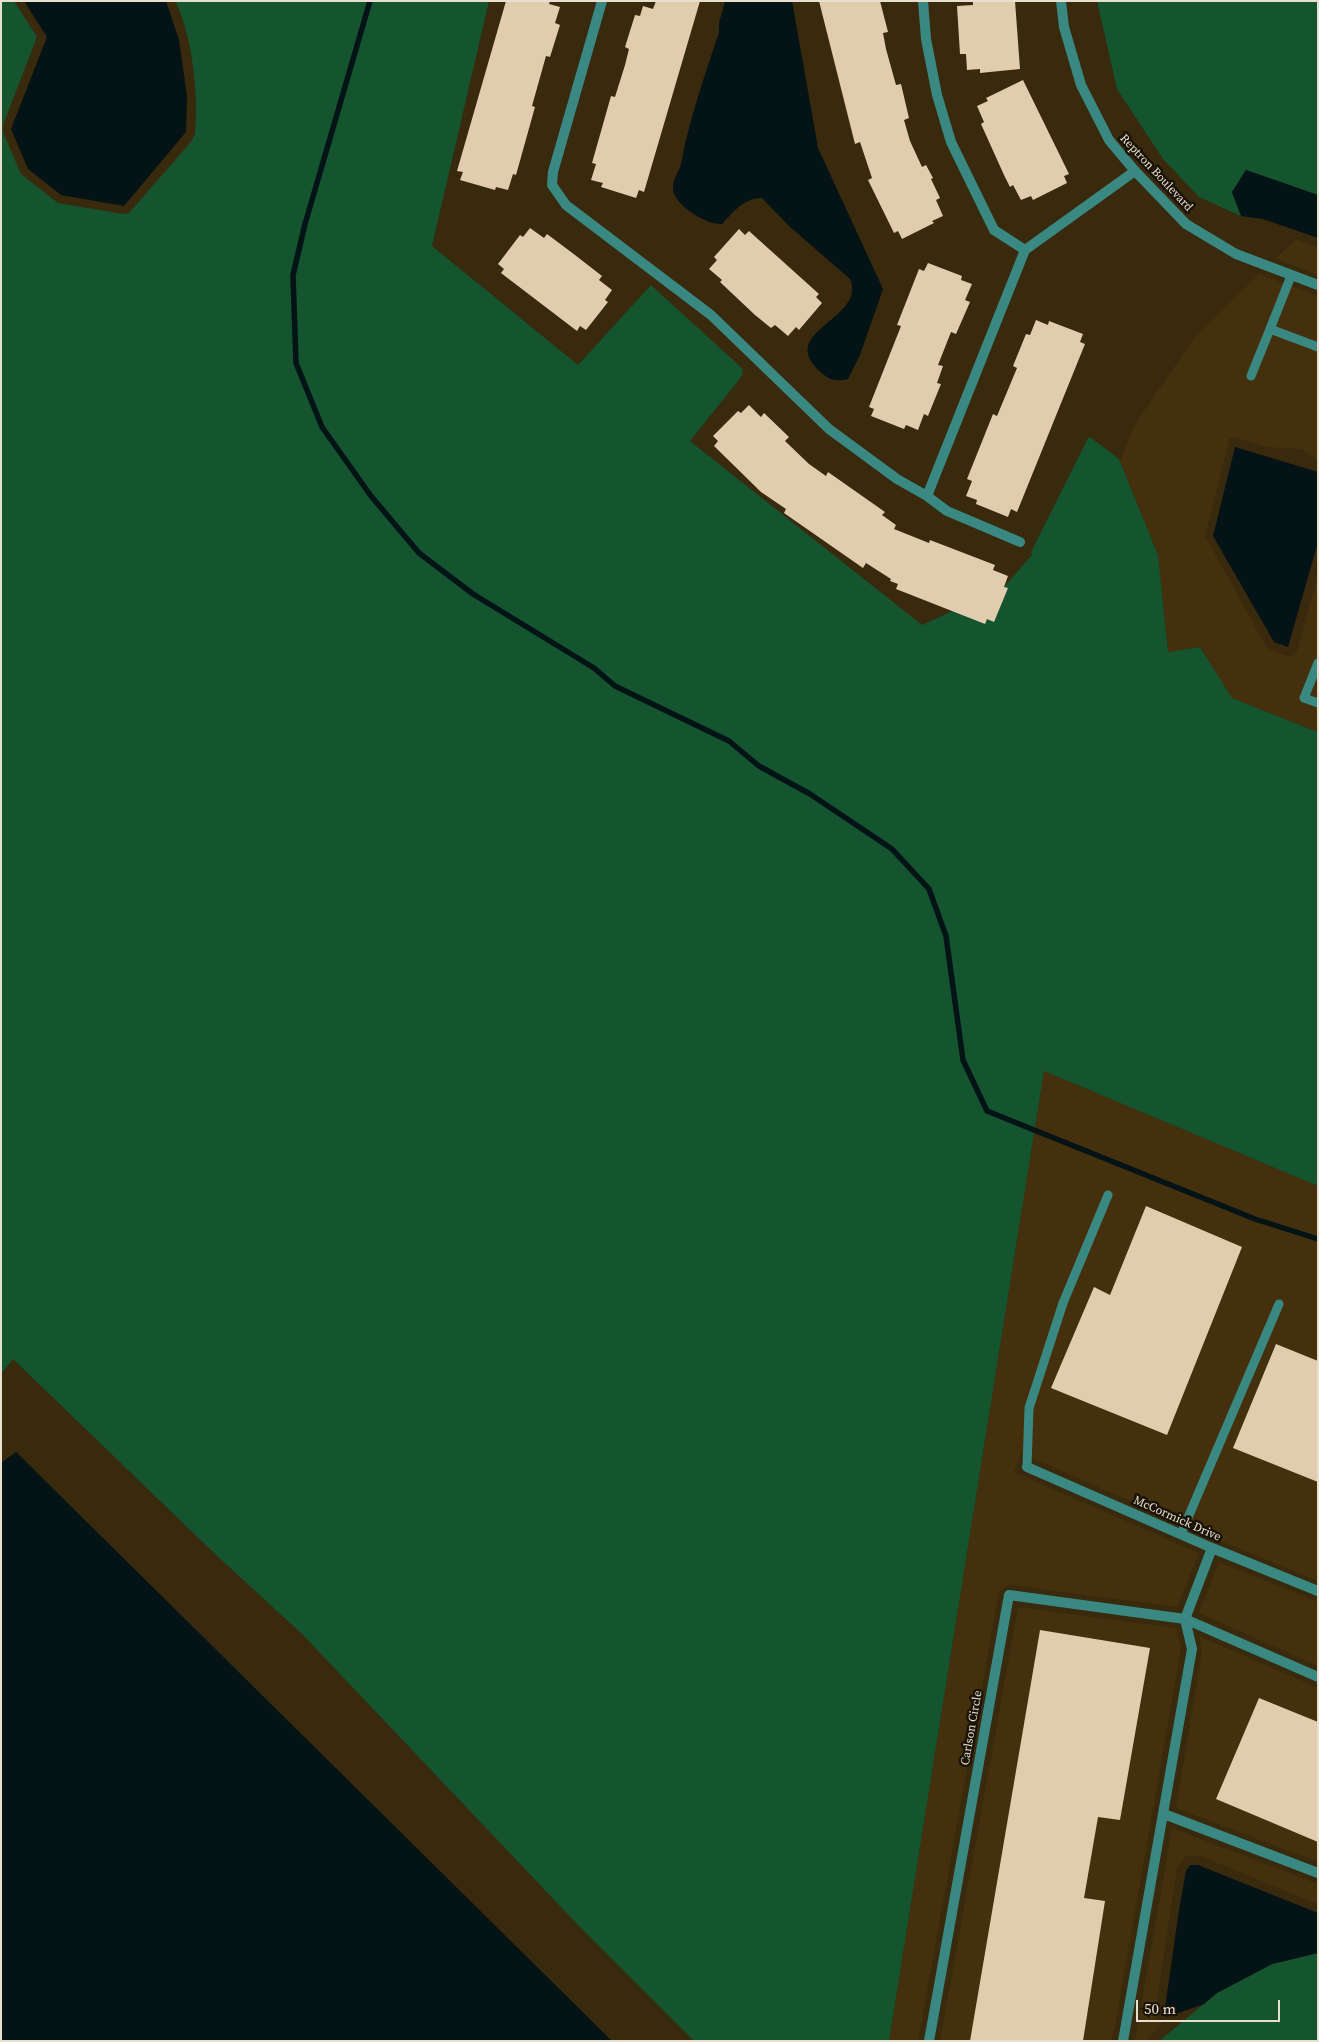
<!DOCTYPE html>
<style>
body{margin:0}
#map{position:relative;width:1319px;height:2042px;overflow:hidden;background:#39290d;font-family:"Source Serif 4",serif}
canvas{display:block}
.frame{position:absolute;inset:0;border:2px solid #e9dfcf;pointer-events:none}
.scale{position:absolute;left:1136px;top:2000px;width:144px;height:22px;box-sizing:border-box;border:2px solid #e9dfcf;border-top:0;padding-left:6px;font-size:15px;line-height:18px;white-space:nowrap;color:#e9dfcf;-webkit-text-stroke:4px #1a1308;paint-order:stroke}
</style>
<div id="map">
<canvas width="1319" height="2042"></canvas>
<div class="frame"></div>
<div class="scale">50 m</div>
</div>
<script>
const c = document.querySelector('canvas').getContext('2d');
c.lineJoin = 'round';
function fillPath(path, color) { c.fillStyle = color; c.fill(path, 'evenodd'); }
function stroke(path, color, width, dash) { c.strokeStyle = color; c.lineWidth = width; c.lineCap = dash ? 'butt' : 'round'; c.setLineDash(dash || []); c.stroke(path); }
function drawText(font, color, halo, rows, align = 'center') {
  c.font = font + ' "Source Serif 4",serif'; c.lineWidth = 5; c.setLineDash([]); c.textBaseline = 'middle'; c.strokeStyle = halo; c.fillStyle = color; for (const [text, x, y, turn = 0] of rows) {
    c.save(); c.translate(x, y); c.rotate((+turn || 0) * Math.PI / 180); c.textAlign = isNaN(turn) ? turn : align; if (halo) c.strokeText(text, 0, 0); c.fillText(text, 0, 0); c.restore();
  }
}
const built = new Path2D(`
 M 1296,239 L 1318,248 L 1318,275 L 1275,259 Z
 M 1259,274 L 1318,296 L 1318,461 L 1302,449 L 1266,447 L 1234,437 L 1229,439 L 1205,536 L 1266,646 L 1272,651 L 1289,656 L 1294,655 L 1297,651 L 1318,576 L 1318,732 L 1232,698 L 1200,647 L 1168,652 L 1158,555 L 1120,461 L 1134,426 L 1194,338 Z
 M 1044,1071 L 1318,1186 L 1318,1581 L 1216,1539 L 1021,1453 L 1014,1472 L 1199,1553 L 1177,1607 L 1009,1585 L 999,1592 L 918,2041 L 889,2041 Z
 M 1219,1562 L 1318,1602 L 1318,1666 L 1199,1613 Z
 M 1018,1607 L 1176,1628 L 1181,1648 L 1115,2027 L 1111,2041 L 940,2041 Z
 M 1199,1636 L 1318,1688 L 1318,1862 L 1176,1808 L 1202,1652 Z
 M 1172,1828 L 1318,1884 L 1318,1904 L 1200,1856 L 1186,1856 L 1177,1868 L 1155,2013 L 1156,2019 L 1162,2024 L 1145,2041 L 1135,2041 Z`);
const green = new Path2D(`
 M 1,1 L 14,1 L 37,37 L 3,125 L 3,132 L 21,174 L 58,203 L 123,214 L 129,213 L 190,143 C 192,140 194,137 195,133 C 199,96 192,34 175,1 L 489,1 L 432,246 L 578,365 L 651,285 L 743,369 L 742,376 L 690,441 L 922,625 L 1003,588 L 1032,555 L 1031,552 L 1088,438 L 1090,437 L 1119,459 L 1158,555 L 1168,652 L 1200,647 L 1232,698 L 1318,732 L 1318,1186 L 1044,1071 L 889,2041 L 694,2041 L 579,1926 L 302,1634 L 214,1553 L 13,1359 L 1,1374 Z
 M 1097,1 L 1318,1 L 1318,195 L 1246,170 L 1232,192 L 1241,216 L 1199,197 L 1163,159 L 1117,89 Z
 M 1318,1953 L 1318,2041 L 1159,2041 L 1217,1993 L 1272,1964 Z`);
const water = new Path2D(`
 M 24,1 L 166,1 L 179,40 L 187,96 L 186,132 L 124,206 L 61,195 L 28,169 L 11,129 L 47,37 Z
 M 725,1 L 792,1 L 818,148 L 883,289 L 860,355 L 848,379 C 841,381 833,381 827,377 C 767,332 868,321 850,279 L 789,226 L 762,198 C 744,198 733,212 722,224 C 706,225 674,205 673,189 C 672,180 679,172 681,164 C 689,120 705,75 719,32 L 719,23 Z
 M 1246,170 L 1318,195 L 1318,238 L 1263,219 L 1241,216 L 1232,192 Z
 M 1235,447 L 1318,472 L 1318,542 L 1288,647 L 1274,642 L 1213,536 Z
 M 16,1452 L 612,2041 L 1,2041 L 1,1463 Z
 M 1190,1865 L 1198,1865 L 1318,1913 L 1318,1953 L 1272,1964 L 1217,1993 L 1204,2004 L 1167,2017 L 1164,2015 L 1179,1910 L 1186,1871 Z`);
const stream = new Path2D(`
 M 370,1 L 305,224 L 293,275 L 296,363 L 322,427 L 371,496 L 419,553 L 473,594 L 594,668 L 615,686 L 729,741 L 759,766 L 810,794 L 892,849 L 929,889 L 946,936 L 963,1060 L 987,1111 L 1255,1219 L 1318,1239`);
const building = new Path2D(`
 M 506,1 L 550,1 L 549,4 L 560,7 L 555,23 L 560,25 L 550,57 L 546,56 L 532,106 L 535,107 L 516,175 L 513,174 L 508,190 L 496,187 L 495,190 L 460,180 L 463,172 L 457,171 Z
 M 656,1 L 700,1 L 644,192 L 639,190 L 636,198 L 601,187 L 603,183 L 591,180 L 596,164 L 592,163 L 611,96 L 615,97 L 625,65 L 629,49 L 625,47 L 635,15 L 640,16 L 643,6 L 653,9 Z
 M 819,1 L 880,1 L 888,32 L 883,33 L 886,49 L 896,85 L 901,84 L 909,118 L 904,120 L 910,141 L 922,167 L 926,165 L 933,178 L 931,179 L 940,198 L 936,200 L 943,216 L 932,221 L 934,223 L 902,239 L 898,231 L 894,233 L 868,180 L 872,178 L 860,142 L 855,144 Z
 M 973,1 L 1015,1 L 1020,69 L 980,73 L 980,69 L 967,70 L 966,54 L 960,54 L 957,6 L 973,5 Z
 M 1023,80 L 1069,174 L 1064,176 L 1067,183 L 1033,200 L 1031,196 L 1021,200 L 1013,185 L 1010,187 L 1004,175 L 981,124 L 984,122 L 977,106 L 988,101 L 986,98 Z
 M 530,228 L 544,238 L 547,234 L 575,255 L 602,276 L 599,280 L 612,290 L 605,300 L 608,302 L 586,330 L 580,326 L 577,331 L 501,273 L 504,269 L 498,264 L 520,235 L 523,237 Z
 M 739,229 L 745,235 L 749,231 L 819,294 L 816,297 L 822,303 L 799,330 L 796,327 L 788,336 L 775,325 L 771,328 L 755,315 L 720,282 L 722,280 L 709,269 L 717,260 L 714,257 Z
 M 928,263 L 962,276 L 961,280 L 972,284 L 965,300 L 970,302 L 956,334 L 951,332 L 938,365 L 943,366 L 937,383 L 941,384 L 928,416 L 924,414 L 918,430 L 906,425 L 904,429 L 871,416 L 874,409 L 869,407 L 901,326 L 897,325 L 919,269 L 924,271 Z
 M 1036,320 L 1048,325 L 1049,321 L 1083,334 L 1080,342 L 1085,344 L 1017,512 L 1011,509 L 1008,517 L 976,504 L 977,500 L 966,496 L 972,481 L 967,479 L 993,414 L 997,416 L 1017,368 L 1013,366 L 1026,334 L 1030,335 Z
 M 749,405 L 761,417 L 764,413 L 789,437 L 785,441 L 809,464 L 826,476 L 828,472 L 885,512 L 882,515 L 896,525 L 894,529 L 929,543 L 930,540 L 995,565 L 993,570 L 1008,576 L 1004,587 L 1008,588 L 994,622 L 987,619 L 985,624 L 896,589 L 898,584 L 890,581 L 891,579 L 866,563 L 863,568 L 784,513 L 786,509 L 761,492 L 714,446 L 718,441 L 713,436 L 738,411 L 741,413 Z
 M 1146,1206 L 1242,1247 L 1167,1435 L 1051,1388 L 1094,1287 L 1110,1295 Z
 M 1276,1344 L 1318,1361 L 1318,1482 L 1233,1448 Z
 M 1040,1630 L 1150,1648 L 1120,1820 L 1098,1817 L 1084,1898 L 1105,1901 L 1083,2041 L 970,2041 Z
 M 1259,1698 L 1318,1722 L 1318,1842 L 1216,1799 Z`);
const service = new Path2D(`
 M 1291,276 L 1270,329 L 1318,347
 M 1251,376 L 1270,329
 M 1318,663 L 1304,698 L 1318,703
 M 1027,1467 L 1029,1408 L 1063,1303 L 1108,1195
 M 1181,1534 L 1279,1304`);
const minor = new Path2D(`
 M 602,1 L 553,172 L 552,185 L 566,205 L 711,315 L 829,429 L 897,479 L 927,496 L 947,511 L 1020,542
 M 923,1 L 926,39 L 937,95 L 951,142 L 994,230 L 1025,250 L 1135,171
 M 927,496 L 1025,250
 M 1027,1467 L 1212,1548 L 1318,1591
 M 1164,1814 L 1318,1873
 M 929,2041 L 1009,1595 L 1185,1619 L 1318,1677
 M 1123,2041 L 1192,1649 L 1185,1619 L 1212,1548`);
const tertiary = new Path2D(`
 M 1061,1 L 1064,27 L 1081,85 L 1109,140 L 1135,171 L 1186,224 L 1236,254 L 1318,285`);
const streetNames = [
 ["Reptron Boulevard",1156,173,47],
 ["McCormick Drive",1177,1519,24],
 ["Carlson Circle",972,1728,-80]
];
fillPath(built, '#44300c');
fillPath(green, '#14542f');
fillPath(water, '#041315');
stroke(stream, '#041315', 5.5);
fillPath(building, '#e1cdae');
stroke(service, '#398982', 9);
stroke(minor, '#398982', 10);
stroke(tertiary, '#398982', 10);
drawText('12px', '#e9dfcf', '#1a1308', streetNames);
</script>
